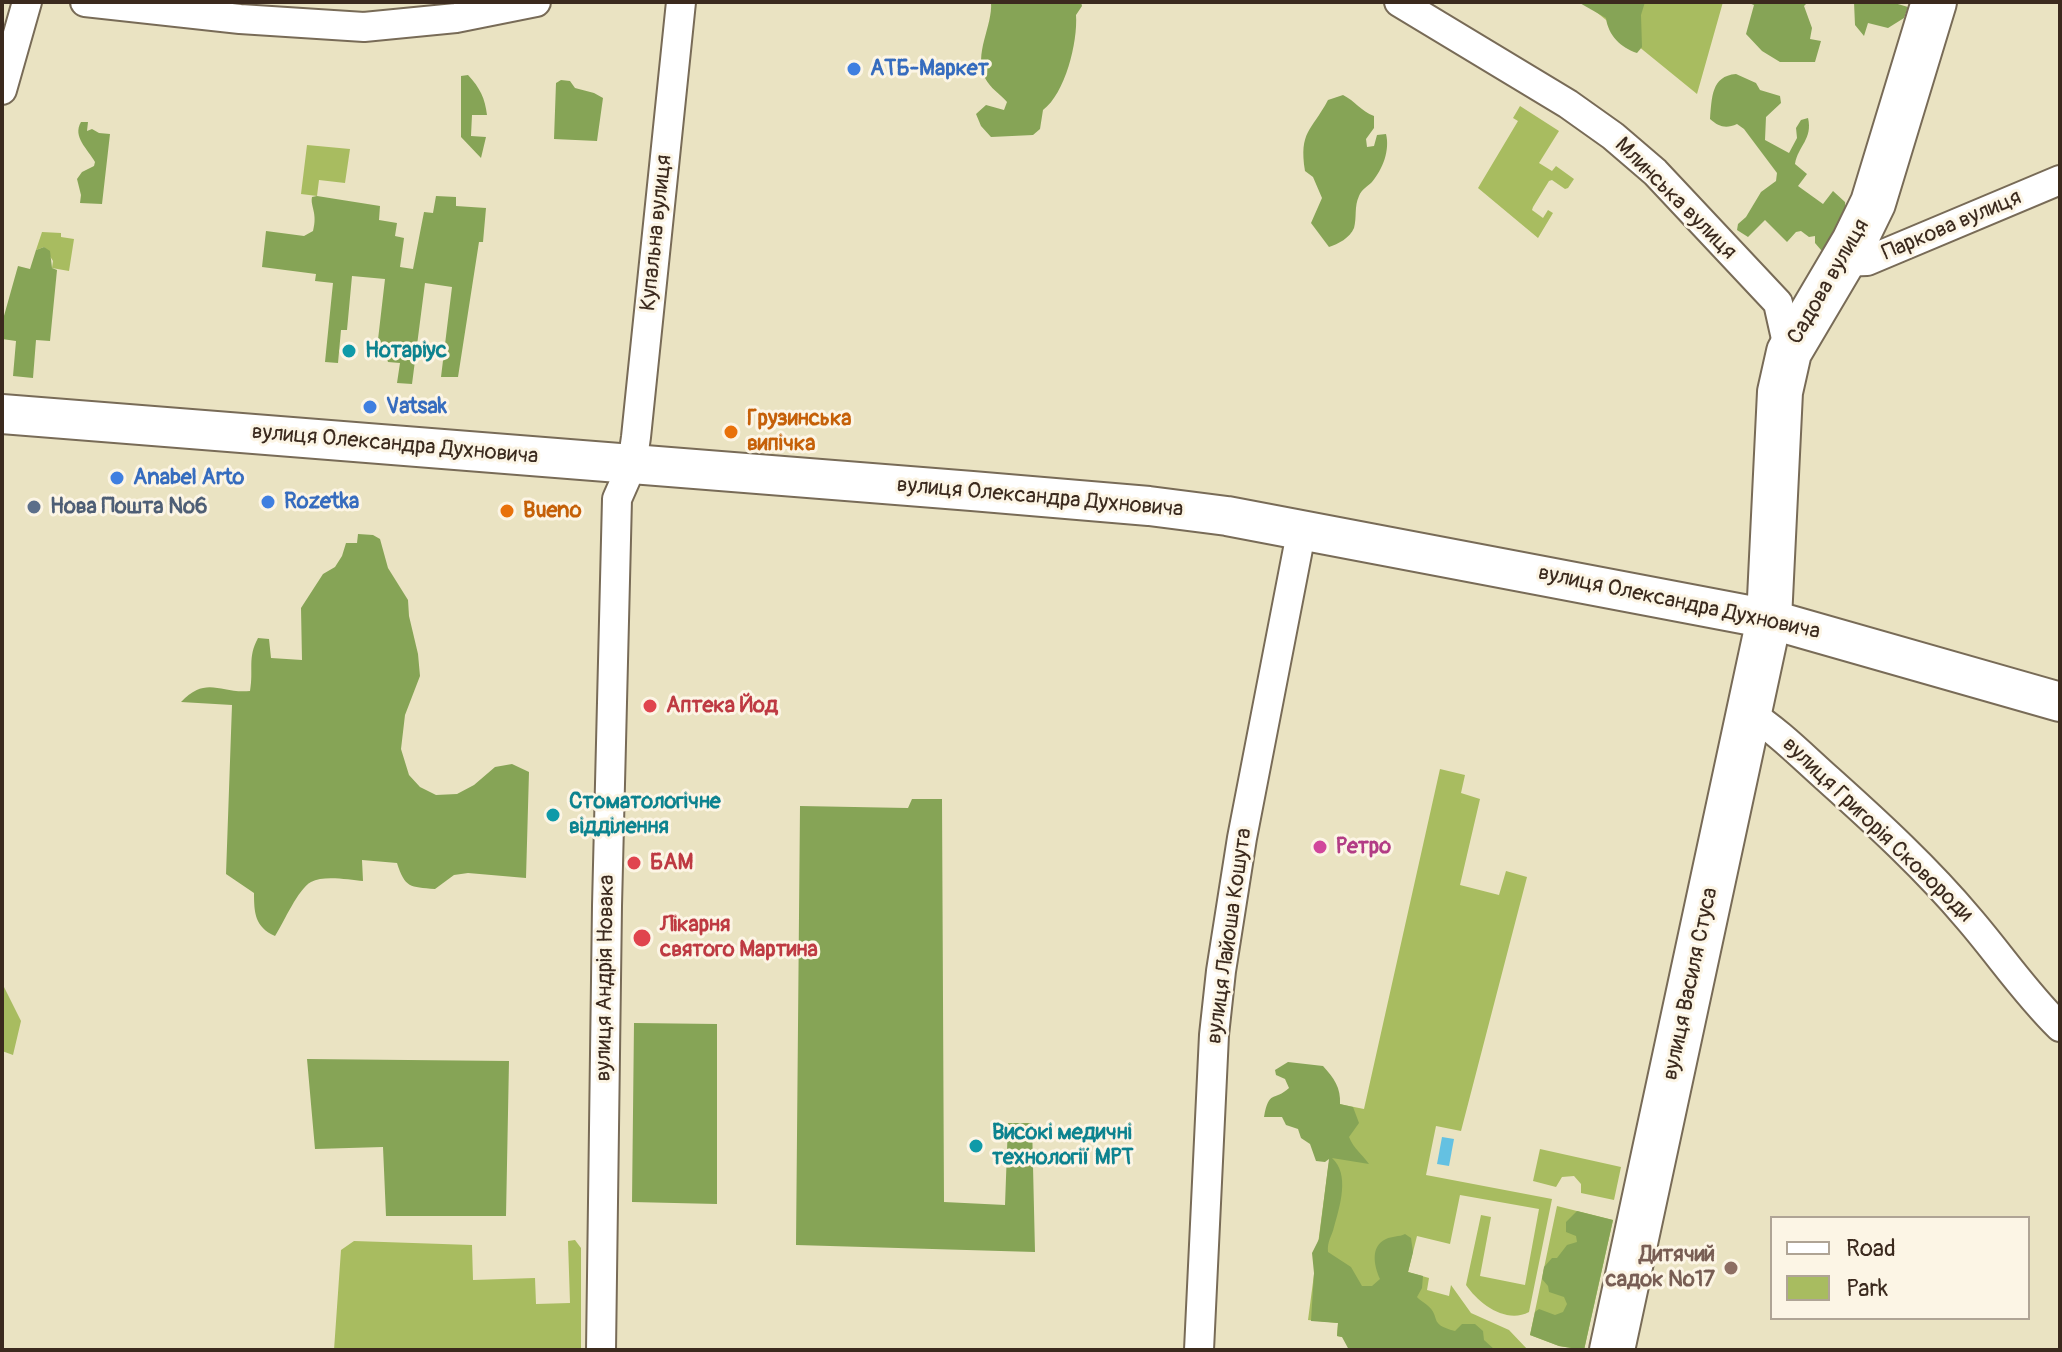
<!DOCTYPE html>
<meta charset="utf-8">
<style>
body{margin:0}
#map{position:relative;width:2062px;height:1352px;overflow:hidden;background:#eae3c2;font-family:Pangolin,sans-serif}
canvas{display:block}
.frame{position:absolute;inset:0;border:4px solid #3b2a1e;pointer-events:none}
.legend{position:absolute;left:1770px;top:1216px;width:260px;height:104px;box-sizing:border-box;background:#fcf5e5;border:2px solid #afa495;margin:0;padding:10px 14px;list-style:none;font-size:24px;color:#3b2a1e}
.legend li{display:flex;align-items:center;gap:16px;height:40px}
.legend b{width:40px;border:2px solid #afa495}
</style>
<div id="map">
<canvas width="2062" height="1352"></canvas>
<div class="frame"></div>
<ul class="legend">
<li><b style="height:10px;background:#fff"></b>Road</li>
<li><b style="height:22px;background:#a8bc60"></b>Park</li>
</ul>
</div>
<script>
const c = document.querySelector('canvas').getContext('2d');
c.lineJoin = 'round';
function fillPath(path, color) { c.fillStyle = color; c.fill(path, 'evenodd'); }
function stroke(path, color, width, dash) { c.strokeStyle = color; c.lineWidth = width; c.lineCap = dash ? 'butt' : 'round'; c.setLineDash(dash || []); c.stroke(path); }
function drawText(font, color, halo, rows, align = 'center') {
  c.font = font + ' Pangolin,sans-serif'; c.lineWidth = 6; c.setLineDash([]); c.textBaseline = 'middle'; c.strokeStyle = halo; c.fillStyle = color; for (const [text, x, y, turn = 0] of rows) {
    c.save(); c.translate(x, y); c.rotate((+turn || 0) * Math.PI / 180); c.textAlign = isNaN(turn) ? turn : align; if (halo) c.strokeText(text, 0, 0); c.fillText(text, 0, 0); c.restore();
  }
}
const green = new Path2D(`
 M 1584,2 L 1723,2 L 1697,94 Z
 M 1520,106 L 1559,131 L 1539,163 L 1552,171 L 1556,166 L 1574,179 L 1568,188 L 1565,189 L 1552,180 L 1549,181 L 1533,207 L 1532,210 L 1543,218 L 1548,210 L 1553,213 L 1538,238 L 1478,188 L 1518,121 L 1513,118 Z
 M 307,145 L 350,149 L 345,183 L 319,180 L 317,196 L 301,194 Z
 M 42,232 L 61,233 L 61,237 L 74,239 L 69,271 L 52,268 L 53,261 L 44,247 L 36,250 Z
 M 1440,769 L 1465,775 L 1461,793 L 1480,799 L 1460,885 L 1499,895 L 1506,871 L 1527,877 L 1461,1131 L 1436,1126 L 1426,1175 L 1552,1199 L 1529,1312 C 1506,1324 1479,1304 1466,1285 L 1481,1215 L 1491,1217 L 1480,1276 L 1525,1285 L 1539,1209 L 1460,1195 L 1450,1244 L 1417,1236 L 1408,1272 L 1429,1278 L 1427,1290 L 1449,1296 L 1451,1285 L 1471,1313 L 1509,1330 L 1528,1350 L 1402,1350 L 1337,1336 L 1338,1323 L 1308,1320 L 1328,1168 L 1339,1104 L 1364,1109 Z
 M 2,983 L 21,1021 L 13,1055 L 2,1051 Z
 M 1540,1149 L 1621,1167 L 1614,1200 L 1581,1193 L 1581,1184 L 1574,1176 L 1562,1177 L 1556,1187 L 1533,1181 Z
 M 1557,1206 L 1613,1220 L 1584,1350 L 1559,1346 L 1530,1335 Z
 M 575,1240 L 581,1248 L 581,1350 L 334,1350 L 341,1250 L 354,1241 L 472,1245 L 473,1280 L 535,1278 L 536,1304 L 570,1303 L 568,1241 Z`);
const forest = new Path2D(`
 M 991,2 L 1081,2 L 1082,6 L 1076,15 C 1078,42 1065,94 1043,110 L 1040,129 L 1033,135 L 991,137 L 981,126 L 976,114 L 986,105 L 1004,110 L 1007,102 C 1000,94 990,88 985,78 C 973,54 993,26 991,2 Z
 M 1578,2 L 1645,2 L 1641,15 L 1642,47 L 1637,53 C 1621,48 1608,35 1606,18 Z
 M 1746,2 L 1808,2 L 1804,6 L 1812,28 L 1810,39 L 1821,41 L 1815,62 L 1780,62 L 1762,51 L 1746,34 L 1754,5 Z
 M 1854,2 L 1891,2 L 1908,7 L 1904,18 L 1888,28 L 1868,23 L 1864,36 L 1855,25 Z
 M 1736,74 L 1756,83 L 1760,90 L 1780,96 L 1781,103 L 1766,117 L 1765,140 L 1789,153 L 1797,138 L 1796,128 L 1801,120 L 1808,118 C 1813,139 1798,146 1795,164 L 1807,174 L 1798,186 L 1823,204 L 1833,191 L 1845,202 L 1846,212 L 1827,250 L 1821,250 L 1815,243 L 1815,236 L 1809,237 L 1801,231 L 1796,232 L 1787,242 L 1765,220 L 1748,237 L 1737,230 L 1738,224 L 1746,217 L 1761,192 L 1776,181 L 1777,173 L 1744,129 L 1737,124 C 1726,129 1719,127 1710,119 C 1712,98 1711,76 1736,74 Z
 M 468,75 C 480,88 485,98 487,115 L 472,115 L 471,136 L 486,137 L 481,158 L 461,137 L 461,76 Z
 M 561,80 L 570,81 L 575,88 L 594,93 L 603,98 L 597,141 L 554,139 L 556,83 Z
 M 1343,95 C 1355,101 1361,111 1374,116 L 1374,128 L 1366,139 L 1367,147 L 1374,146 L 1377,135 L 1386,134 C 1390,150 1383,169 1372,182 C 1367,187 1362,189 1359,196 C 1354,207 1357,217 1354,228 C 1350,238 1338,244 1329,247 L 1311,223 L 1322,198 L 1313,177 L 1305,171 C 1299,131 1311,132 1328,100 Z
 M 81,122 L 88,122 L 87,131 L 92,129 L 99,133 L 110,134 L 102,204 L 80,203 L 81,195 L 77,179 L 82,172 L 94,166 L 95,162 C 88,149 72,137 81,122 Z
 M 317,196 L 380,206 L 379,220 L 397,223 L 395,236 L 404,238 L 400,267 L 413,269 L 424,212 L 433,213 L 436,196 L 456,197 L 456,206 L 486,208 L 483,242 L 479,242 L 458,377 L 441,377 L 452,287 L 425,283 L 412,384 L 397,383 L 400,363 L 388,362 L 387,359 L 376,357 L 385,279 L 352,276 L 347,330 L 341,330 L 338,363 L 325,362 L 333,283 L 315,281 L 316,274 L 262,267 L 266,231 L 304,236 L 313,231 C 318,213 310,206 312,197 Z
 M 44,247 L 50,251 L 52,268 L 57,270 L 50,341 L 36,340 L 33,378 L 13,376 L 16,341 L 2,339 L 2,323 L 18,266 L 30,269 L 36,250 Z
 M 358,534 L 373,535 L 380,539 L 388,568 L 408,600 L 409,616 L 418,654 L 420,676 L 405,715 L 401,749 L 409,775 L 420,787 L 436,795 L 457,794 L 474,785 L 495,767 L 512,764 L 529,772 L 526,878 L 468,873 L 454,875 L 435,889 C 410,887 405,888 397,863 L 362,860 L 363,881 C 349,880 324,875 311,882 C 298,889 284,922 275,936 C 255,927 254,913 254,893 L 226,874 L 232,705 L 181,702 C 207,675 220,694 250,691 C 254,670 247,658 258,638 L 269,639 L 271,658 L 302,660 L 301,608 L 323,574 L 335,567 L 342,556 L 346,543 L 357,543 Z
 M 912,799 L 942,799 L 944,1202 L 1005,1205 L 1008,1123 L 1032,1123 L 1035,1252 L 796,1245 L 800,806 L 908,808 Z
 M 634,1023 L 717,1024 L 717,1204 L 632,1202 Z
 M 307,1059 L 509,1061 L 506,1216 L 386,1216 L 383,1147 L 315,1149 Z
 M 1288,1062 L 1323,1066 C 1334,1078 1341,1088 1340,1104 L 1353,1107 L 1359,1123 L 1349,1137 C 1354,1149 1362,1154 1369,1164 L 1332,1158 C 1350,1174 1340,1206 1334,1227 C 1332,1236 1327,1241 1328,1252 L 1351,1267 L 1362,1286 L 1372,1286 L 1380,1279 C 1374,1266 1370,1246 1386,1239 C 1392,1236 1399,1237 1405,1234 L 1411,1238 L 1413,1252 L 1408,1272 L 1423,1276 L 1422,1288 L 1417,1297 C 1419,1300 1424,1302 1427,1305 C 1442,1317 1427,1324 1455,1331 L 1462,1324 L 1475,1324 L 1483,1331 L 1484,1340 L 1495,1350 L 1349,1350 L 1342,1337 L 1337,1336 L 1338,1323 L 1311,1321 L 1314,1273 L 1312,1253 L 1319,1239 L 1329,1159 L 1325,1162 L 1316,1161 L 1310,1144 L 1301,1138 L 1298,1129 L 1286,1125 L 1282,1117 L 1264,1117 C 1269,1089 1274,1102 1289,1088 L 1285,1079 L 1276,1075 L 1275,1070 Z
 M 1577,1211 L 1613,1220 L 1584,1350 L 1559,1346 L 1530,1335 L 1535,1312 L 1539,1309 L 1555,1315 L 1563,1312 L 1567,1304 L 1564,1297 L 1549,1292 L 1548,1286 L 1542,1279 L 1544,1267 L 1552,1258 L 1557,1258 L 1567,1245 L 1577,1242 L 1576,1236 L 1566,1232 L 1566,1222 Z`);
const water = new Path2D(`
 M 1442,1137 L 1454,1139 L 1449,1166 L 1437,1164 Z`);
const street = new Path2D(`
 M 85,2 L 240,19 L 364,27 L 456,18 L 536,2
 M 1399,2 L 1568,104 L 1613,136 L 1655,172 L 1778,303 L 1789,352
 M 2,90 L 27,2
 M 1842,262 L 1867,261 L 2060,180
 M 1749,713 C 1779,732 1803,757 1829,780 C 1878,824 1927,869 1969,919 C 2000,955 2026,994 2060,1027
 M 601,1350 L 607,906 L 617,499 L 632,465 L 636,437 L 681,2
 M 1199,1350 L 1214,1035 L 1221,971 L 1242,838 L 1302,528`);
const secondary = new Path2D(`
 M 2,414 L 972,491 L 1149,506 L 1227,516 L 1769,619 L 2060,702`);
const primary = new Path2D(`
 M 1612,1350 L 1769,619 L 1780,392 L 1789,352 L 1854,242 L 1873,203 L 1934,2`);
const markers = [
 [854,69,8,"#3f7fe0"],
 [349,351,8,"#0f9aa8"],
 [370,407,8,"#3f7fe0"],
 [731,432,8,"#e8710a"],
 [117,478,8,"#3f7fe0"],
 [268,502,8,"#3f7fe0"],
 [34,507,8,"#5c6f8a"],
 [507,511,8,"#e8710a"],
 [650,706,8,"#e0444e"],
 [553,815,8,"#0f9aa8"],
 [1320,847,8,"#d1479c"],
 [634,863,8,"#e0444e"],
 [642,938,10,"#e0444e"],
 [976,1146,8,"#0f9aa8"],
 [1731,1268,8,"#8d6e63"]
];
const shopNames = [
 ["АТБ-Маркет",870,69],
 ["Vatsak",386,407],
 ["Anabel Arto",133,478],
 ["Rozetka",284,502]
];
const streetNames = [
 ["Млинська вулиця",1675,199,45],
 ["Паркова вулиця",1952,226,-23],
 ["Купальна вулиця",657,233,-84],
 ["Садова вулиця",1829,282,-60],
 ["вулиця Олександра Духновича",395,445,5],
 ["вулиця Олександра Духновича",1040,498,5],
 ["вулиця Олександра Духновича",1679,603,12],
 ["вулиця Григорія Сковороди",1877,830,44],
 ["вулиця Лайоша Кошута",1230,936,-82],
 ["вулиця Андрія Новака",606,978,-89],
 ["вулиця Василя Стуса",1691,984,-78]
];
const cultureNames = [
 ["Нотаріус",365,351],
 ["Стоматологічне",569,802],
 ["відділення",569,827],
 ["Високі медичні",992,1133],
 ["технології МРТ",992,1158]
];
const foodNames = [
 ["Грузинська",747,419],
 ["випічка",747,444],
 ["Bueno",523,511]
];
const serviceNames = [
 ["Нова Пошта №6",50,507]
];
const healthNames = [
 ["Аптека Йод",666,706],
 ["БАМ",650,863],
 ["Лікарня",660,925],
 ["святого Мартина",660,950]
];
const hotelNames = [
 ["Ретро",1336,847]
];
const educationNames = [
 ["Дитячий",1715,1255],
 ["садок №17",1715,1280]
];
fillPath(green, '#a8bc60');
fillPath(forest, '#86a456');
fillPath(water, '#64c1e2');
stroke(street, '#786b57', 32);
stroke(secondary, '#786b57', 42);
stroke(primary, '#786b57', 48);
stroke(street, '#fff', 28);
stroke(secondary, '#fff', 38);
stroke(primary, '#fff', 44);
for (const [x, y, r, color] of markers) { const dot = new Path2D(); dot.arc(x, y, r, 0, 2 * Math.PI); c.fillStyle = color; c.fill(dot); stroke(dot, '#fcf5e5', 3); }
drawText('bold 22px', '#366cbe', '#fcf5e5', shopNames, 'left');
drawText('22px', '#3b2a1e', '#fcf5e5', streetNames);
drawText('bold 22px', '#0d838f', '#fcf5e5', cultureNames, 'left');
drawText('bold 22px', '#c56008', '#fcf5e5', foodNames, 'left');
drawText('bold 22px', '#4e5e75', '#fcf5e5', serviceNames, 'left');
drawText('bold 22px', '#be3a42', '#fcf5e5', healthNames, 'left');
drawText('bold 22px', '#b23c85', '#fcf5e5', hotelNames, 'left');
drawText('bold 22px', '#785e54', '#fcf5e5', educationNames, 'right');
</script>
